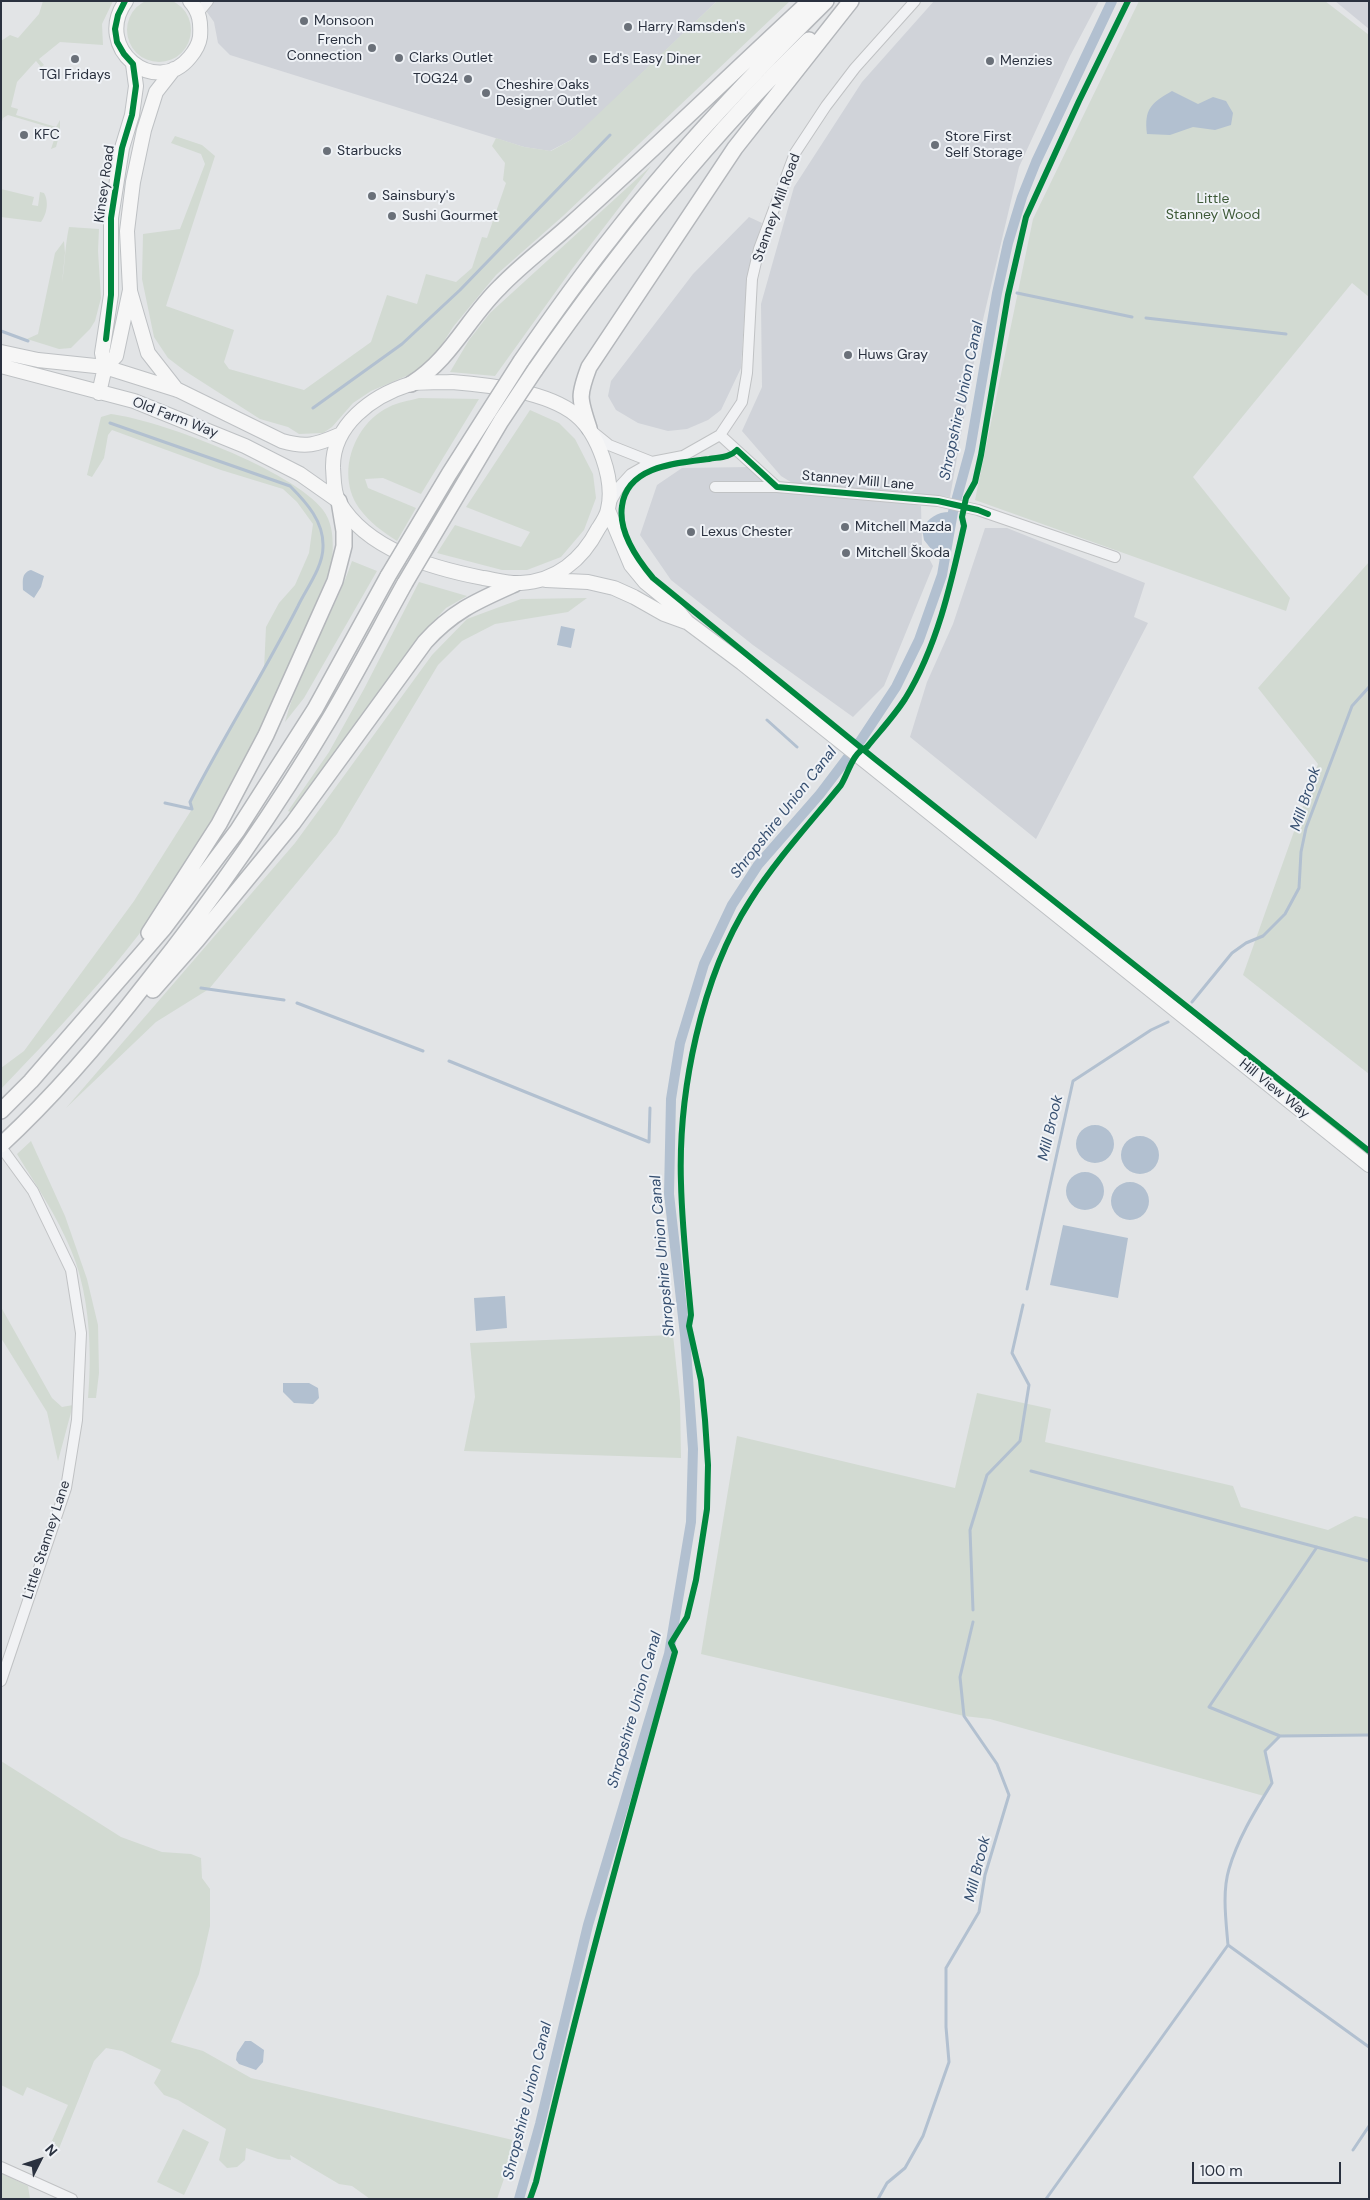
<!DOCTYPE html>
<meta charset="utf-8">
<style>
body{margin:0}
#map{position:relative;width:1370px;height:2200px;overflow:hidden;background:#e2e4e6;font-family:"DM Sans",sans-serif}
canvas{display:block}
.frame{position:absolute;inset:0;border:2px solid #2a313f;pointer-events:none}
.north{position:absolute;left:15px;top:2135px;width:50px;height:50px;-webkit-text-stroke:4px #eff2f6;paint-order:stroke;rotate:49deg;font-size:14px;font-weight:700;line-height:20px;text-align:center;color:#2a313f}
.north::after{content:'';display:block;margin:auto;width:18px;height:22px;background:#2a313f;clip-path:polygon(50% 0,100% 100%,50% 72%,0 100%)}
.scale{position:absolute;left:1192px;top:2162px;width:149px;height:22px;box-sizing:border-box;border:2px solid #2a313f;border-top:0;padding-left:6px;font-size:15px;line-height:18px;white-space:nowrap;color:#2a313f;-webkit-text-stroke:4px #eff2f6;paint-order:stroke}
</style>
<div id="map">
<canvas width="1370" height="2200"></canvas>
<div class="frame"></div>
<div class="north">N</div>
<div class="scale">100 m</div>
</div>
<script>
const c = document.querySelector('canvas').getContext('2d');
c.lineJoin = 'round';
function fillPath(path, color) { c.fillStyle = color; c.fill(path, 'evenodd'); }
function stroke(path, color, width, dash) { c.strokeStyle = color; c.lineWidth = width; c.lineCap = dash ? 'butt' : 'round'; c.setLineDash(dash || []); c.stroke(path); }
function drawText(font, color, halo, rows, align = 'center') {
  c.font = font + ' "DM Sans",sans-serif'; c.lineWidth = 4; c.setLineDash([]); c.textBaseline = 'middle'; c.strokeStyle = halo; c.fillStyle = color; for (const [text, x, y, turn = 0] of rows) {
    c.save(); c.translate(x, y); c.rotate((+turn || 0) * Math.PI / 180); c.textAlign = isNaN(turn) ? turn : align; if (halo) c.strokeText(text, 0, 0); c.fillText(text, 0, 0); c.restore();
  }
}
const built = new Path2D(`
 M 199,1 L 717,1 L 583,130 L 571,140 L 550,151 L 524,147 L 230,55 L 218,43 L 214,22 Z
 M 934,1 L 1099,1 L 1070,56 L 1019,167 L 977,345 L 950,497 L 794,484 L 781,476 L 742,431 L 762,387 L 761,304 L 794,187 L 862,82 Z
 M 1335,1 L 1369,1 L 1369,29 Z
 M 749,217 L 762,223 L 752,258 L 745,304 L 741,368 L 721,410 L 708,420 L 687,429 L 668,431 L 638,423 L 616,410 L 608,396 L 611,381 L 693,274 Z
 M 748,467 L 781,493 L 904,502 L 921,506 L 922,545 L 933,566 L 884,686 L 853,717 L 753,645 L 671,580 L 640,535 L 657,485 L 682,468 Z
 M 985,528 L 1007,528 L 1145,583 L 1134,617 L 1148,623 L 1036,839 L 910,737 L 927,682 L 953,624 Z`);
const green = new Path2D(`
 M127 30a32 32 0 1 1 64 0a32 32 0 1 1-64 0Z
 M 43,1 L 113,1 L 102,24 L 103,45 L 60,42 L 39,59 L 44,65 L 41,67 L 36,61 L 17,82 L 11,107 L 18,109 L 16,115 L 56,127 L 60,120 L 60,132 L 56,147 L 51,149 L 56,134 L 52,128 L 8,115 L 3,118 L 1,125 L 1,41 L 10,35 L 18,38 L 39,14 Z
 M 717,1 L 790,1 L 563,216 L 496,275 L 453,327 L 436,354 L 418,371 L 371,391 L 353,403 L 332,427 L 323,433 L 299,434 L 288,427 L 260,419 L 185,371 L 168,358 L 154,337 L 142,279 L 143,234 L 180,229 L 205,164 L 201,154 L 171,143 L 175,136 L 202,145 L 215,156 L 166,306 L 234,330 L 224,362 L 229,369 L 304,390 L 371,342 L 387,295 L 417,304 L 426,274 L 456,282 L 472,268 L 482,237 L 487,238 L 506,183 L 503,180 L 505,163 L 492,146 L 496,138 L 524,147 L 551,151 L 571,140 Z
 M 1139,1 L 1325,1 L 1369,35 L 1369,297 L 1352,283 L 1193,477 L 1290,598 L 1286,611 L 975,500 L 1033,219 Z
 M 651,166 L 572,269 L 495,376 L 450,372 L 469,340 L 490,313 Z
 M 1,189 L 34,197 L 32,205 L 38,206 L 40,192 L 44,193 C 49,201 47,214 41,222 L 1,217 Z
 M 69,227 L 99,229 L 98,251 L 101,298 L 95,321 L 90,329 L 71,348 L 59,349 L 27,339 L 38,334 L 55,253 L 64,241 L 65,253 L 62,283 C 65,264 65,245 69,227 Z
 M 419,398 L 479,399 L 421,494 L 383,478 L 365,479 L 368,488 L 416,508 L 397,541 C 383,532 369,522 359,508 C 335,475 354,423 389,407 C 398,402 409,401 419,398 Z
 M 530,410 L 559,423 L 575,439 L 593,474 L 596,498 L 584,530 L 561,557 L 527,570 L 502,570 L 437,553 L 455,525 L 521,547 L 530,532 L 466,507 Z
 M 111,414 C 160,420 294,471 323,510 C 335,526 333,546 332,565 C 289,666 247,767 189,862 C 138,946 69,1018 1,1089 L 1,1068 L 24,1051 L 134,901 L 192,809 L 190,802 L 202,779 L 264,670 L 266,627 L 279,603 L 295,585 L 309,553 L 313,524 L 297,502 L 283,489 L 221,470 L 112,430 L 108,435 L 104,458 L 92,477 L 87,475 L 101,417 Z
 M 352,561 L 377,571 L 304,698 L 285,722 C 300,666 333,616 352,561 Z
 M 1369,562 L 1369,1074 L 1243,975 L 1318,764 L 1258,688 Z
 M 419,582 L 467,596 L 446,608 L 429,626 L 293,813 L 288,811 L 329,752 L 364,689 Z
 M 587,598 L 568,612 L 495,624 L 462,641 L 438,665 L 337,834 L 209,989 L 156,1022 L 66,1108 L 295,843 L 432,655 L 467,619 L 521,599 Z
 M 31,1141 L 65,1216 L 87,1279 L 98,1325 L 99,1373 L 96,1398 L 88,1398 C 92,1350 90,1295 71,1250 C 57,1216 36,1185 17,1154 Z
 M 1,1307 L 52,1398 L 62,1407 L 73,1405 L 58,1461 L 47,1412 L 1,1338 Z
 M 673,1335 L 680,1401 L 681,1458 L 464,1451 L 475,1397 L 470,1343 Z
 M 977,1393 L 1051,1409 L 1045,1442 L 1233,1486 L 1241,1507 L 1328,1530 L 1355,1516 L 1369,1519 L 1369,1735 L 1280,1736 L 1265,1751 L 1272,1783 L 1264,1796 L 990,1719 L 964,1716 L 701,1654 L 737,1436 L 955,1488 Z
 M 1,1761 L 121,1837 L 162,1852 L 191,1854 L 201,1858 L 202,1878 L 210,1889 L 210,1926 L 199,1974 L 171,2042 L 203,2051 L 251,2078 L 517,2141 L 497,2199 L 370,2199 L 352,2186 L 339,2184 L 290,2155 L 291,2160 L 278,2159 L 246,2148 L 245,2160 L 237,2167 L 227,2168 L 219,2160 L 226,2129 L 178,2100 L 164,2095 L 154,2083 L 161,2070 L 122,2051 L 106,2048 L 94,2061 L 58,2151 L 51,2143 L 68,2105 L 27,2087 L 23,2096 L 1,2085 Z
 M 183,2129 L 209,2142 L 184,2195 L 157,2182 Z
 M 1,2173 L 28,2186 L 30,2199 L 1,2199 Z`);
const water = new Path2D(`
 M 1172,91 L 1198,104 L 1213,97 L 1226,101 L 1233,113 L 1231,125 L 1215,130 L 1193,127 L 1170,135 L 1147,134 C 1144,109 1151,103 1172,91 Z
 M 953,512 L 943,564 L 924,540 L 922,529 C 929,517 938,511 953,512 Z
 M 31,570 L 44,576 L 41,587 L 34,598 L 23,590 C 23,581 21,573 31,570 Z
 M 561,626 L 575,629 L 571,648 L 557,645 Z
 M1076 1144a19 19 0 1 1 38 0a19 19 0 1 1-38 0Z
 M1121 1155a19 19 0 1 1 38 0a19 19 0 1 1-38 0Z
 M1066 1191a19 19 0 1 1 38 0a19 19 0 1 1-38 0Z
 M1111 1201a19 19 0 1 1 38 0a19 19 0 1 1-38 0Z
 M 1063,1225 L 1128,1238 L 1118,1298 L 1050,1285 Z
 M 505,1296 L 507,1328 L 476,1331 L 474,1298 Z
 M 283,1383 L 309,1383 L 318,1388 L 319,1398 L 313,1404 L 294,1403 L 283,1392 Z
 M 245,2041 L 251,2041 L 264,2050 L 263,2062 L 256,2070 L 239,2064 L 236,2060 L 237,2053 Z`);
const stream = new Path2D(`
 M 1017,293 L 1132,317
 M 1146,318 L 1286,334
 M 1,331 L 28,341
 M 313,408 L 402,344 L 460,290 L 610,135
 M 110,423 L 290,486 C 307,503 324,522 323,547 C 323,567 306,589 298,606 C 264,673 224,736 190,802 L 192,809 L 165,803
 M 767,720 L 797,747
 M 201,988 L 284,1000
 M 1192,1002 L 1232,953 L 1246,943 L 1263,936 L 1285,914 L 1299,888 L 1301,852 L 1306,828 L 1352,706 L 1369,687
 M 297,1003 L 423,1051
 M 449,1061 L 649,1142 L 650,1108
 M 1027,1289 L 1073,1081 L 1151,1030 L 1168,1022
 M 1031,1471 L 1369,1561
 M 1317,1547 L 1209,1707 L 1280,1736 L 1369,1735
 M 973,1610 L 970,1530 L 987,1475 L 1020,1441 L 1029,1385 L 1012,1353 L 1023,1305
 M 1280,1736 L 1265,1751 L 1272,1783 C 1255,1811 1238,1838 1229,1869 C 1222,1892 1226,1921 1228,1945 L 1369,2047
 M 1353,2150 L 1369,2126
 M 878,2199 L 887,2183 L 905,2168 L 923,2136 L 949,2062 L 946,2027 L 946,1968 L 979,1912 L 985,1875 L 1009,1795 L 997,1764 L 964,1716 L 960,1677 L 973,1622
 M 1046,2199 L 1228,1945`);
const canal = new Path2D(`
 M 519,2199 L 540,2124 L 588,1925 L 669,1654 L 691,1522 L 693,1449 L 685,1335 L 669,1194 L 671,1099 L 680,1043 L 704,964 L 732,905 L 758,865 L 820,794 L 861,740 L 896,687 L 919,640 L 942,575 L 953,512 L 970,450 L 997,293 L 1008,243 L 1022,197 L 1036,162 L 1112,1`);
const minor = new Path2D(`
 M 198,13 L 208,1
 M 593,432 L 609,445 L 652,462
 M 720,435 L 777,487
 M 715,487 L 777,487 L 938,501 L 978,510 L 1115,557
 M 610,503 L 620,486 L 631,474 L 652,462 L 683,456 L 720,435 L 742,402 L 747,373 L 752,279 L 759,249 L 795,153 L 826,106 L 855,68 L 915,1
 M 1,1147 L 33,1191 L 71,1270 L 81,1333 L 77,1420 L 66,1488 L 1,1681
 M 1,2167 L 72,2199`);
const major = new Path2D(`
 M 126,1 C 92,48 156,99 190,57 C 195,51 199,44 200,37 C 201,23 200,12 190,1
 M 130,291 L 148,353 L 177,390
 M 1,352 L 38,360 L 105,367 L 178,390 L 282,441 C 306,448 316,445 339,435
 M 1,366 L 134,401 L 245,446 L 300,474 L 337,500
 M 105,367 L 116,356 L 130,290 L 127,231 L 133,182 L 144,130 L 156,92 L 174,69
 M 452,382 C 488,385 547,391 576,415 C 598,433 615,480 608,509 C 607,516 602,523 598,529 C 582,560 556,581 521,583 C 509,584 496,580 483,578 C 432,568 367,550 339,502 C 333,492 334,478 333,468 C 332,425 372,396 410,384 C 422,381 439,383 452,382 Z
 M 99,393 L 105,367 L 102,353 L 111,295 L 111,218 L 122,148 L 132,115 L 136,86 L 133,64
 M 608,510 L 631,565 L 645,582 L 672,604 L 687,622 L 742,663 L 870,765 L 1369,1165
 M 546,580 L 588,582 L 614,588 L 634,597 L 664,614 L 686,622`);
const highway = new Path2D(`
 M 521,361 C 550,319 579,278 611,238 C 676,154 750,76 826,1
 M 535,370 C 615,255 708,138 809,40
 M 411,384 C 451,359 467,319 500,287 C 522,264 548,245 571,224 C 652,151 730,75 810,1
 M 589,428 C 579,398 578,396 589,367 L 735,148 L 851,1
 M 149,933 L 219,824 L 266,735 L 335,581 L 344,546 L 344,531 L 339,501
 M 153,990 L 197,940 L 293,823 L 425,642 C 453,611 477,601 515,584
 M 1,1111 L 31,1081 L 164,928 L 237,831 L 315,709 L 388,576
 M 1,1145 C 55,1095 102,1040 147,982 C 214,898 275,811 330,718 C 356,674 380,628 405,583`);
const highwayBridge = new Path2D(`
 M 388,576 L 449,474 L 521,361
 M 405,583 L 501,421 L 535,370`);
const cycleway = new Path2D(`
 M 106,339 L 111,295 L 111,218 L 122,148 L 132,115 L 136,86 L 133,64 L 124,54 L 117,42 L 115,29 L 118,15 L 125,1
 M 988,514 L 978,510 L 938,501 L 777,487 L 737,450 C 729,458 719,457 709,459 C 676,463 627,466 622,506 C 618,532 637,559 653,578 L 875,759 L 1369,1151
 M 530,2199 L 536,2182 C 577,2004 626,1828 675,1652 L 671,1643 L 687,1617 L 696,1580 L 707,1509 L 708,1465 L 705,1420 L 701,1380 L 689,1326 L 691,1315 C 687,1271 682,1227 681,1183 C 678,1093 701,977 750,901 C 776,860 810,823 841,785 C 849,772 852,753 867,747 C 880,731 894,716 905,699 C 937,647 951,584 964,526 L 962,517 L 966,498 L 975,482 L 981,455 L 1008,295 L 1026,217 L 1079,101 L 1128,1`);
const markers = [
 [304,21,5,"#6a7079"],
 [628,27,5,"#6a7079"],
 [372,48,5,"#6a7079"],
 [399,58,5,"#6a7079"],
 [75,59,5,"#6a7079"],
 [593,59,5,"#6a7079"],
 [990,61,5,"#6a7079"],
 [468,79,5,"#6a7079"],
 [486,93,5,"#6a7079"],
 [24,135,5,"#6a7079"],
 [935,145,5,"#6a7079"],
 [327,151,5,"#6a7079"],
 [372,196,5,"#6a7079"],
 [392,216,5,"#6a7079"],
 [848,355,5,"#6a7079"],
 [845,527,5,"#6a7079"],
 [691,532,5,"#6a7079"],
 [846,553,5,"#6a7079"]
];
const poiNames = [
 ["Monsoon",314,21],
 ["Harry Ramsden's",638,27],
 ["French",362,40,"right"],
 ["Connection",362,56,"right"],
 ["Clarks Outlet",409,58],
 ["Ed's Easy Diner",603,59],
 ["Menzies",1000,61],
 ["TGI Fridays",75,75,"center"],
 ["TOG24",458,79,"right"],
 ["Cheshire Oaks",496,85],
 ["Designer Outlet",496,101],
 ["KFC",34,135],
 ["Store First",945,137],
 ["Self Storage",945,153],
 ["Starbucks",337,151],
 ["Sainsbury's",382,196],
 ["Sushi Gourmet",402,216],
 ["Huws Gray",858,355],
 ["Mitchell Mazda",855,527],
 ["Lexus Chester",701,532],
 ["Mitchell Škoda",856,553]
];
const streetNames = [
 ["Kinsey Road",105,184,-82],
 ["Stanney Mill Road",777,208,-70],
 ["Old Farm Way",175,418,21],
 ["Stanney Mill Lane",858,481,5],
 ["Hill View Way",1274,1089,39],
 ["Little Stanney Lane",47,1540,-72]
];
const parkNames = [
 ["Little",1213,199],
 ["Stanney Wood",1213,215]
];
const waterNames = [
 ["Shropshire Union Canal",962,401,-78],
 ["Mill Brook",1306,799,-72],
 ["Shropshire Union Canal",784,813,-52],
 ["Mill Brook",1051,1128,-77],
 ["Shropshire Union Canal",663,1256,-95],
 ["Shropshire Union Canal",635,1710,-74],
 ["Mill Brook",978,1869,-76],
 ["Shropshire Union Canal",528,2101,-76]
];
fillPath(built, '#d0d3d9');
fillPath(green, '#d2dad2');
fillPath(water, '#b2c0d0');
stroke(stream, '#b2c0d0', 3);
stroke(canal, '#b2c0d0', 10);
stroke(minor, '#c0c2c4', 12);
stroke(major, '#bec1c4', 16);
stroke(highway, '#b4b7bb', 18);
stroke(minor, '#f1f2f4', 10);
stroke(major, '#f6f6f6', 14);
stroke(highway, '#f6f6f6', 15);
stroke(highwayBridge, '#b4b7bb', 18, []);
stroke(highwayBridge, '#f6f6f6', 15);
stroke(cycleway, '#00873e', 6);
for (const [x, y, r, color] of markers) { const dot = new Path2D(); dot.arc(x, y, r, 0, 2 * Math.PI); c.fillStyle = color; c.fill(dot); stroke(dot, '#eff2f6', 2); }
drawText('14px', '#2a313f', '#eff2f6', poiNames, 'left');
drawText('14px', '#2a313f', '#eff2f6', streetNames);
drawText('14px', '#3e5a38', '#eff2f6', parkNames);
drawText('italic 15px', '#364f70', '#eff2f6', waterNames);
</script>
